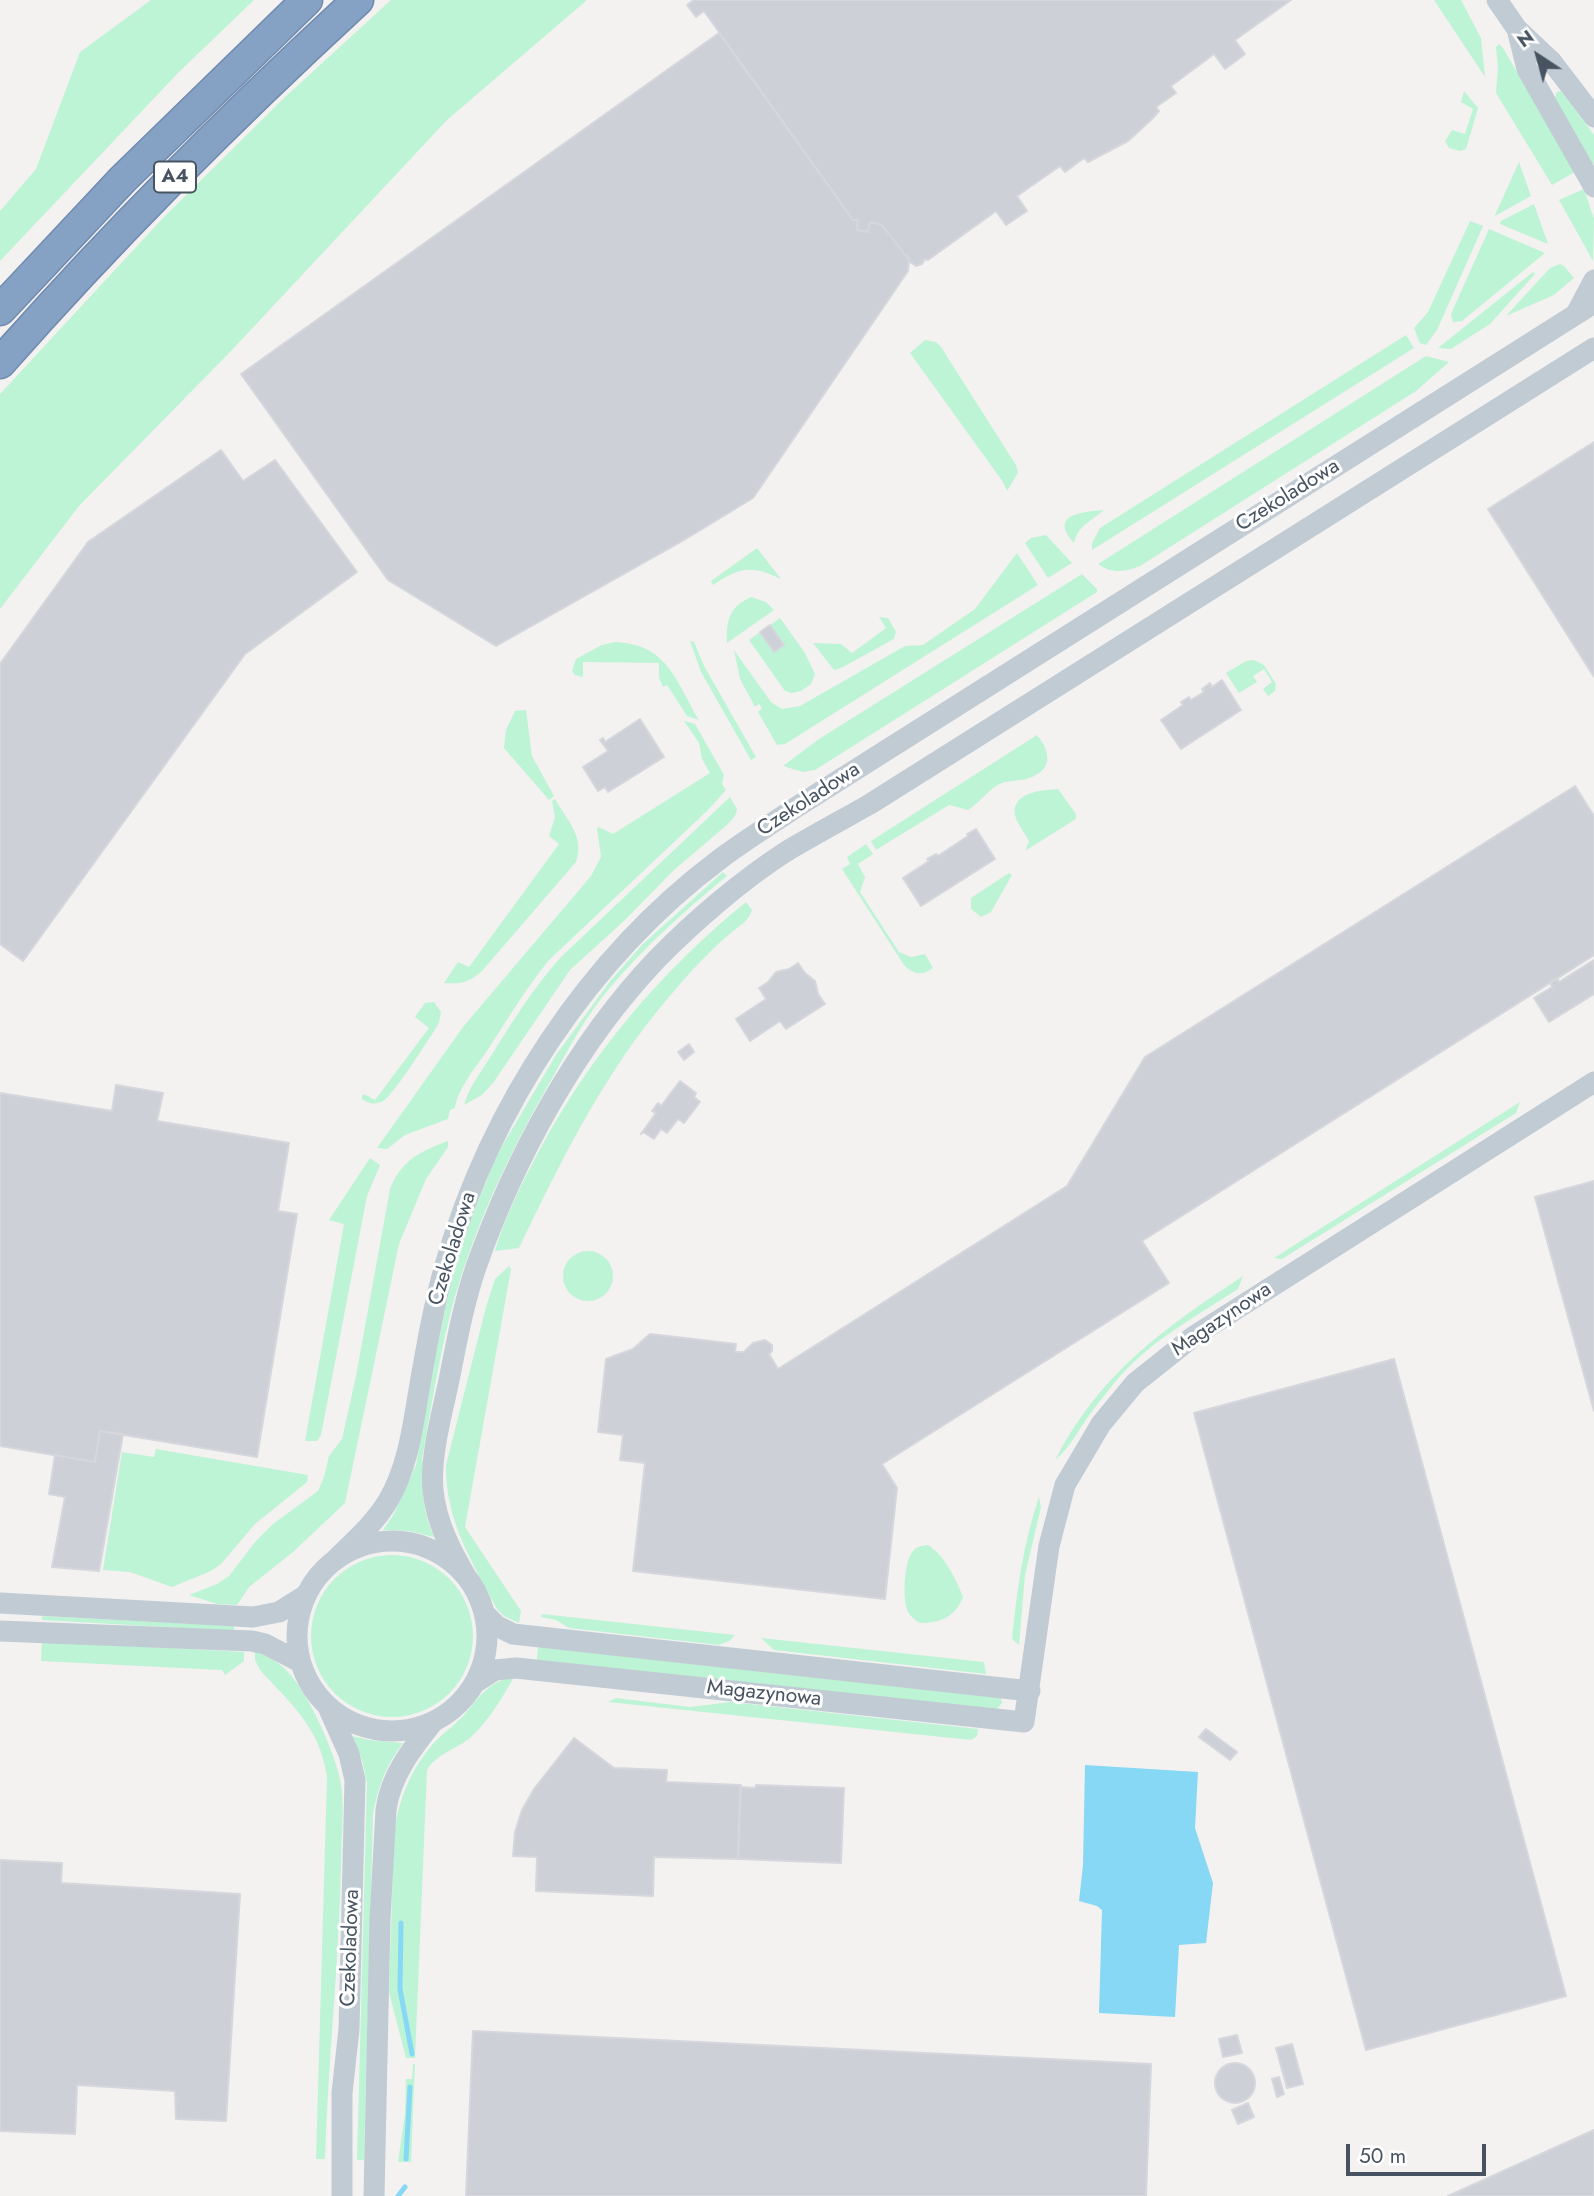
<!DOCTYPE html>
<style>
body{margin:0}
#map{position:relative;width:1594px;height:2196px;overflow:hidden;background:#f4f1f1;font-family:Jost,sans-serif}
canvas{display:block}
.north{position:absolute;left:1503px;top:21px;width:70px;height:70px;-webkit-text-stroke:5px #fff;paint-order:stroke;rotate:324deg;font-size:19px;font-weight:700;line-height:28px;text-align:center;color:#475361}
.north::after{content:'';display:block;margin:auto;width:24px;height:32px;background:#475361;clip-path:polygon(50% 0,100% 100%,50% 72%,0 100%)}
.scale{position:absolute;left:1346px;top:2144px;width:140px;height:32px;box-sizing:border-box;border:4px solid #475361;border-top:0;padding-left:9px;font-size:21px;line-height:24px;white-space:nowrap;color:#475361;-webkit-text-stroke:5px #fff;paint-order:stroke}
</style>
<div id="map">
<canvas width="1594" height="2196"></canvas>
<div class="north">N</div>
<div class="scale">50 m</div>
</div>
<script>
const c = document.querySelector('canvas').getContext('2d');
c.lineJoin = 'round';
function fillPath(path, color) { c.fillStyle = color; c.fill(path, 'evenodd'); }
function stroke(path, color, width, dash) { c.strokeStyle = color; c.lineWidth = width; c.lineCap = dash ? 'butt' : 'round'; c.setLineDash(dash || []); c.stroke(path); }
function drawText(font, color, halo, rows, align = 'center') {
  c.font = font + ' Jost,sans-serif'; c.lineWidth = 6; c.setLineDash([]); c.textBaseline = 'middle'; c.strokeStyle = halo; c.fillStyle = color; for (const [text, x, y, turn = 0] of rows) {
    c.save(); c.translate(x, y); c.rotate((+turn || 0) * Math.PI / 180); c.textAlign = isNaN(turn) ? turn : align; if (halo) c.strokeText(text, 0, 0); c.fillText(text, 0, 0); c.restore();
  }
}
const green = new Path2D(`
 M 151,0 L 254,0 L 178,73 L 0,261 L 0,211 L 36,169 L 80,52 Z
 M 391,0 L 587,0 L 447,120 L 232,350 L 79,506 L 0,609 L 0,394 L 163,218 L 284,98 Z
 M 1434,0 L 1461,0 L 1481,38 L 1485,77 Z
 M 1499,44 L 1503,48 L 1575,172 L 1552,185 L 1496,93 L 1498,67 L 1496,47 Z
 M 1464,91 L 1478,108 L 1466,149 L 1460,151 L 1449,148 L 1445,141 L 1452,130 L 1465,134 L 1473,109 L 1461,102 Z
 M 1559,91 L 1562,92 L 1594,135 L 1594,164 L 1592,163 L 1555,98 L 1556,93 Z
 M 1519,162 L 1531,196 L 1495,216 L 1495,215 Z
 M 1584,189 L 1594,219 L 1593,261 L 1559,200 Z
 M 1534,204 L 1548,244 L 1500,224 L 1501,221 Z
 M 1470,221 L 1483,226 L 1437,330 L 1426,345 L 1420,343 L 1414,328 L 1428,312 Z
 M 1489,229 L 1545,253 L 1462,321 L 1453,322 L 1451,314 Z
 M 1560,264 L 1564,266 L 1574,278 L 1554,295 L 1506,316 L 1550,268 Z
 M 1533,272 L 1535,274 L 1490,324 L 1451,349 L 1438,348 Z
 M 1406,335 L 1414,348 L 1092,550 L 1092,543 L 1100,528 Z
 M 925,340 L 936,342 L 941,347 L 1016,465 L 1018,473 L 1007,491 L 1003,482 L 910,353 Z
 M 1426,356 L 1449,362 L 1416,391 L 1140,566 C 1124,572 1112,574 1098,564 Z
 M 1104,510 C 1092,521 1078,525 1074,543 C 1048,514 1083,512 1104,510 Z
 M 1046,535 L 1072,563 L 1048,578 L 1025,543 L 1031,538 Z
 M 757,548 L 781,579 C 751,565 740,567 713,585 L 711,581 Z
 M 1017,553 L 1038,585 L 785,744 L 777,745 L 758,712 L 762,708 L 759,704 L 755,707 L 740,679 L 734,650 L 771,702 L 782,709 L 800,706 L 905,646 L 923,645 L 975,609 Z
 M 1082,574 L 1097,589 L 1097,592 L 815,770 L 803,772 L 783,766 L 819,739 Z
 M 751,597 L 766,602 L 774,610 L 727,643 C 726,620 729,607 751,597 Z
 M 879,617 L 888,618 L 896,632 L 894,639 L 841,668 L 834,670 L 813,643 L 841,644 L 852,653 L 886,628 Z
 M 780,618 L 805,653 L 815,674 L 811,684 L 801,691 L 792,693 L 785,691 L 749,640 Z
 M 690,641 L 694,642 L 704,666 L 756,757 L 751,760 L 701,672 Z
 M 615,642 C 667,644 675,679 699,720 L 687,716 L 667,685 L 663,687 L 659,678 L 659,663 L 583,662 L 583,677 L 575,675 L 572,671 L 576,659 L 602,645 Z
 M 1254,660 L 1264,665 L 1276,684 L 1275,691 L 1268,696 L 1263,689 L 1272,682 L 1264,669 L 1253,676 L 1257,682 L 1239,693 L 1226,673 L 1246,661 Z
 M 526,710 L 532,756 L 554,796 L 549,800 L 504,748 L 506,730 L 515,711 Z
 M 684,721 L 695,724 L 724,775 L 722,784 L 726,790 L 708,810 L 549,960 C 526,988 507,1020 487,1051 C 476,1067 458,1088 455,1108 L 450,1110 L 448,1119 L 405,1135 L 387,1149 L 377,1148 L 463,1027 L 591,876 L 601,857 L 597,828 L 599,827 L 613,834 L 710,773 L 702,759 L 699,743 Z
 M 1037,735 C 1051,752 1053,770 1029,778 C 1021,781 1011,780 1002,783 C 989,788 980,803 968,810 L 949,805 L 876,850 L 871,841 Z
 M 1058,789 L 1076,814 L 1076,819 L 1025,851 L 1029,841 C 1025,833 1017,824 1015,815 C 1011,792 1043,790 1058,789 Z
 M 730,797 L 737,809 L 735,816 L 728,824 L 674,870 L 625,920 L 570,970 L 493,1083 L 482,1095 L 464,1105 C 469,1087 481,1072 491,1056 C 512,1022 534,987 561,957 Z
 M 555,799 C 567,820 585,837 576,862 L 482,971 C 469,983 461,984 444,983 L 458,962 L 469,967 L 559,844 L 549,836 L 555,817 L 552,801 Z
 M 866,844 L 873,854 L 858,864 L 865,877 L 860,892 L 899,952 L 911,957 L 925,954 L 933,968 C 922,976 914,975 904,965 L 842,869 L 850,864 L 847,857 Z
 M 723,872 L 727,876 C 684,911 643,948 608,990 C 586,1016 570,1046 554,1075 C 509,1153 471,1232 449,1319 C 438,1365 430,1413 422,1460 L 424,1461 C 421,1488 423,1513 434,1537 L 409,1531 L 383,1530 L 394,1514 L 416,1465 L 435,1357 L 451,1282 L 468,1225 L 498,1153 L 556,1055 L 611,980 L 643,944 Z
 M 1009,873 L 1012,875 L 991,912 L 981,917 L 971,909 L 971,898 Z
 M 746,902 L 752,910 C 750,920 739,926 731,933 C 705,954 677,987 655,1014 C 598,1085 558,1167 519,1248 L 495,1251 C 505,1216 523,1181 540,1149 C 592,1053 661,971 746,902 Z
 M 434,1002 L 441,1012 L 439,1023 C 430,1037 394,1095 383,1101 C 375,1105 369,1104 362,1099 L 362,1096 L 364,1094 L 375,1100 L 429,1028 L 415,1017 L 425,1003 Z
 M 1520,1102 L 1516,1113 L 1282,1259 L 1274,1258 Z
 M 448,1141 L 448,1147 L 426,1179 L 399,1244 L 345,1503 L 293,1552 L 249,1587 L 237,1605 L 217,1604 L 189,1595 L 217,1584 L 229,1576 L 255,1542 L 273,1524 L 318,1491 L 324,1477 L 329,1456 L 342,1439 L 356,1376 L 390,1189 C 401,1161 420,1151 448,1141 Z
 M 370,1158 L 380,1165 L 367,1196 L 321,1435 L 317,1441 L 305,1441 L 344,1224 L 329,1220 Z
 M563 1276a25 25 0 1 1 50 0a25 25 0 1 1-50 0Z
 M 509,1266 L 511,1269 L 465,1527 L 521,1611 L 519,1623 L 504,1616 L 497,1609 C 472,1562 445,1520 446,1465 L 486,1307 L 495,1279 Z
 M 1243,1276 L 1238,1289 C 1198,1315 1154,1339 1121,1375 C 1110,1388 1098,1403 1088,1417 C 1077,1432 1070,1448 1055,1460 C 1100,1373 1164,1328 1243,1276 Z
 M 156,1449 L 308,1475 L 307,1482 L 255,1524 L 221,1564 L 211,1571 L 172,1587 L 130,1572 L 103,1570 L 122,1452 L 154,1457 Z
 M 1039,1497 L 1041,1507 L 1025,1575 L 1019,1645 L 1012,1639 C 1017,1590 1023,1544 1039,1497 Z
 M 928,1545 C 945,1556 956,1579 963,1597 C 955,1617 941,1623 920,1623 C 915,1620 911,1617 908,1612 C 902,1600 904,1560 913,1551 C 917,1546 922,1546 928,1545 Z
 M311 1636a81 81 0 1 1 162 0a81 81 0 1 1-162 0Z
 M 542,1614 L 735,1635 L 729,1641 L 719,1645 L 569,1628 L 556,1620 L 541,1617 Z
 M 42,1616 L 234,1626 L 234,1631 L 42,1620 Z
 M 761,1638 L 984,1662 L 986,1674 L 774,1650 Z
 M 42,1641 L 244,1652 L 244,1661 L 225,1675 L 222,1670 L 41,1661 Z
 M 538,1647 L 1001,1698 L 1002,1703 L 996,1710 L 537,1660 Z
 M 255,1652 C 267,1656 278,1661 287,1671 C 309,1694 339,1759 342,1791 C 344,1815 341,1841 341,1866 C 339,1964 328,2061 325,2159 L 316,2159 L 327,1777 C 320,1728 292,1705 260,1670 L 255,1660 Z
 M 505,1679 L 513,1679 C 501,1700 489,1720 471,1737 C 457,1749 436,1754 427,1770 L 415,2058 L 406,2058 L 389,1992 L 394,1833 C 399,1799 410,1771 433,1744 C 443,1733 455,1725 465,1714 C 477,1700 486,1685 505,1679 Z
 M 616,1698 L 690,1707 L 731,1702 L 978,1729 L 977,1736 L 971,1740 L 608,1702 Z
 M 352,1736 L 369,1740 L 403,1743 C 386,1765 378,1787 373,1814 L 364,2160 L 357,2160 L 367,1783 L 362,1760 Z
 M 413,2064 L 415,2064 L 411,2162 L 398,2162 L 405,2114 L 406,2079 L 412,2079 Z`);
const water = new Path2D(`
 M 1085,1765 L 1198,1772 L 1195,1828 L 1213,1883 L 1206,1943 L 1179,1945 L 1175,2017 L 1099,2013 L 1102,1910 L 1097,1906 L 1079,1901 L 1083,1865 Z`);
const stream = new Path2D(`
 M 401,1923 L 400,1989 L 412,2054
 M 406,2159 L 410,2087
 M 398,2196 L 405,2187`);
const building = new Path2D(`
 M 694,0 L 1291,0 L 1235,40 L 1245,54 L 1225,69 L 1214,54 L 1171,86 L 1176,93 L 1156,107 L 1159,111 L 1153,118 L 1128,141 L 1088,162 L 1084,158 L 1065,172 L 1060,166 L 1017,196 L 1027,211 L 1006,225 L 996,211 L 928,260 L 925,259 L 922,264 L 916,266 L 910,262 L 908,256 L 905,255 L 882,225 L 870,222 L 868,232 L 857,230 L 858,220 L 853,220 L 704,11 L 696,17 L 687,5 Z
 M 719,33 L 853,220 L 858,220 L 857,230 L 868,232 L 870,222 L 882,225 L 909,260 L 908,271 L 753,498 L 684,540 L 496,646 L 388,580 L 241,374 Z
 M 1594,442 L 1594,677 L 1488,509 Z
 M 221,450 L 243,481 L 275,460 L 357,572 L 245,654 L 23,961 L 0,944 L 0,664 L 88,542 Z
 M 770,625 L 784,645 L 774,652 L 760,632 Z
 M 1222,680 L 1241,710 L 1181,749 L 1161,720 L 1183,705 L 1181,702 L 1189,697 L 1191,700 L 1204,692 L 1202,689 L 1210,683 L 1212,687 Z
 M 640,719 L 664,757 L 608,792 L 605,787 L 598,791 L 583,767 L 608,751 L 600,740 L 603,738 L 605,742 Z
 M 1575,786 L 1594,816 L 1594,955 L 1142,1241 L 1169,1283 L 882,1464 L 897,1488 L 885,1599 L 633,1571 L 645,1463 L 620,1460 L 623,1435 L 598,1432 L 606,1359 L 633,1349 L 650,1334 L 736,1344 L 735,1352 L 744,1352 L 753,1343 L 765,1340 L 772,1345 L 772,1351 L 769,1354 L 778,1369 L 1067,1186 L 1145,1057 Z
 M 976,829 L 995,859 L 921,906 L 903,878 L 929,861 L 927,859 L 936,854 L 938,856 L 968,836 L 967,834 Z
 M 1594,960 L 1594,994 L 1549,1022 L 1534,998 L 1552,987 L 1550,982 L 1557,978 L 1559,982 Z
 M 798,963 L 805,973 L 815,981 L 818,994 L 825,1004 L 786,1029 L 780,1021 L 750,1041 L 736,1019 L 766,999 L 759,988 L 768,982 L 776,972 L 789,969 Z
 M 689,1044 L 694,1052 L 684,1060 L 678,1052 Z
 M 680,1081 L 696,1093 L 694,1097 L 700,1102 L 684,1123 L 678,1119 L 667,1133 L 661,1129 L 654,1139 L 643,1132 L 641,1134 L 656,1113 L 652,1111 L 658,1103 L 661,1106 Z
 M 116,1085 L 163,1093 L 157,1121 L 289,1143 L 278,1211 L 297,1214 L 257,1457 L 100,1431 L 95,1462 L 0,1446 L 0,1093 L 112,1111 Z
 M 1594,1181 L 1594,1411 L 1535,1197 Z
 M 1394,1359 L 1566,1996 L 1366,2050 L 1194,1413 Z
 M 100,1431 L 123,1434 L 99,1571 L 52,1567 L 65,1497 L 49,1494 L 55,1455 L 95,1462 Z
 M 1206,1729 L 1237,1752 L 1230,1760 L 1199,1737 Z
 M 574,1738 L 614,1768 L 667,1770 L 666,1782 L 741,1785 L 738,1859 L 654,1857 L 653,1896 L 536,1891 L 537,1857 L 513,1856 L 515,1832 L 522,1810 L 534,1789 Z
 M 756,1785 L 844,1788 L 841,1863 L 738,1859 L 740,1787 L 755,1788 Z
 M 0,1860 L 62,1863 L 61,1883 L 240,1894 L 226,2121 L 176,2119 L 175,2091 L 77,2085 L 75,2134 L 0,2131 Z
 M 473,2031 L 1151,2064 L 1146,2196 L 466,2196 Z
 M 1237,2035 L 1242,2053 L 1223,2057 L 1219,2039 Z
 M 1292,2044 L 1303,2084 L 1287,2088 L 1276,2048 Z
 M1215 2083a20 20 0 1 1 40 0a20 20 0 1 1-40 0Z
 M 1279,2077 L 1284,2094 L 1277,2097 L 1272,2079 Z
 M 1248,2103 L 1254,2117 L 1238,2124 L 1232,2110 Z
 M 1594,2130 L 1594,2196 L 1448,2196 Z`);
const minor = new Path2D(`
 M 1497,0 L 1517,29 L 1552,62 L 1594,117
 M 1517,29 L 1527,69 L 1594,187
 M 1576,314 L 1594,280
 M297 1636a95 95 0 1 1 190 0a95 95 0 1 1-190 0Z
 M 335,1560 C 354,1541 374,1524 388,1501 C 409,1465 413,1424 420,1384 C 427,1344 434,1304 445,1265 C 491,1107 588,958 720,859 C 744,841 770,825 795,808 L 1594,303
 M 467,1578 C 451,1551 436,1522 433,1490 C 430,1458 441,1417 448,1385 C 456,1346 463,1305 476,1267 C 515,1157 576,1044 657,959 C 693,922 743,879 787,851 C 814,835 842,820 870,804 L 1594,348
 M 0,1603 L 253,1617 L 279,1612 L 306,1595
 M 484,1613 L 497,1626 L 513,1634 L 1030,1691
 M 0,1631 L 252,1641 L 265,1644 L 300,1662
 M 476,1682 L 495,1670 L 516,1668 L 1024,1722 L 1049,1546 L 1065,1485 L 1101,1424 L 1135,1383 L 1194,1336 L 1594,1082
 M 328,1707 L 349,1754 L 355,1780 L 349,2029 L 342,2093 L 342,2196
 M 374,2196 L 380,1919 L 386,1810 C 390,1776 413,1747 434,1721`);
const highway = new Path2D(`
 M 0,310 L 123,179 L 307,0
 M 0,363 C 112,236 233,115 358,0`);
const shields = [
 [175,177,42]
];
const shieldNames = [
 ["A4",175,177]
];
const streetNames = [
 ["Czekoladowa",1288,496,-32],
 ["Czekoladowa",809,800,-33],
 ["Czekoladowa",453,1249,-73],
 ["Magazynowa",1222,1320,-34],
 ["Magazynowa",764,1694,6],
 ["Czekoladowa",351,1948,-88]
];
fillPath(green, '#bdf4d5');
fillPath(water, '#86d8f5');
stroke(stream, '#86d8f5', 5);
fillPath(building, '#cdd0d6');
stroke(building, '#d5d7dd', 2);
stroke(highway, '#708bb0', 33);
stroke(minor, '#c1cbd4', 21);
stroke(highway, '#85a1c4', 30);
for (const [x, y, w] of shields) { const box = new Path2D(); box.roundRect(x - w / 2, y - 15.5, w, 31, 5); c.fillStyle = '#fff'; c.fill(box); stroke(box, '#475361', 2); }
drawText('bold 19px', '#475361', null, shieldNames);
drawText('21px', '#475361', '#fff', streetNames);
</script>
